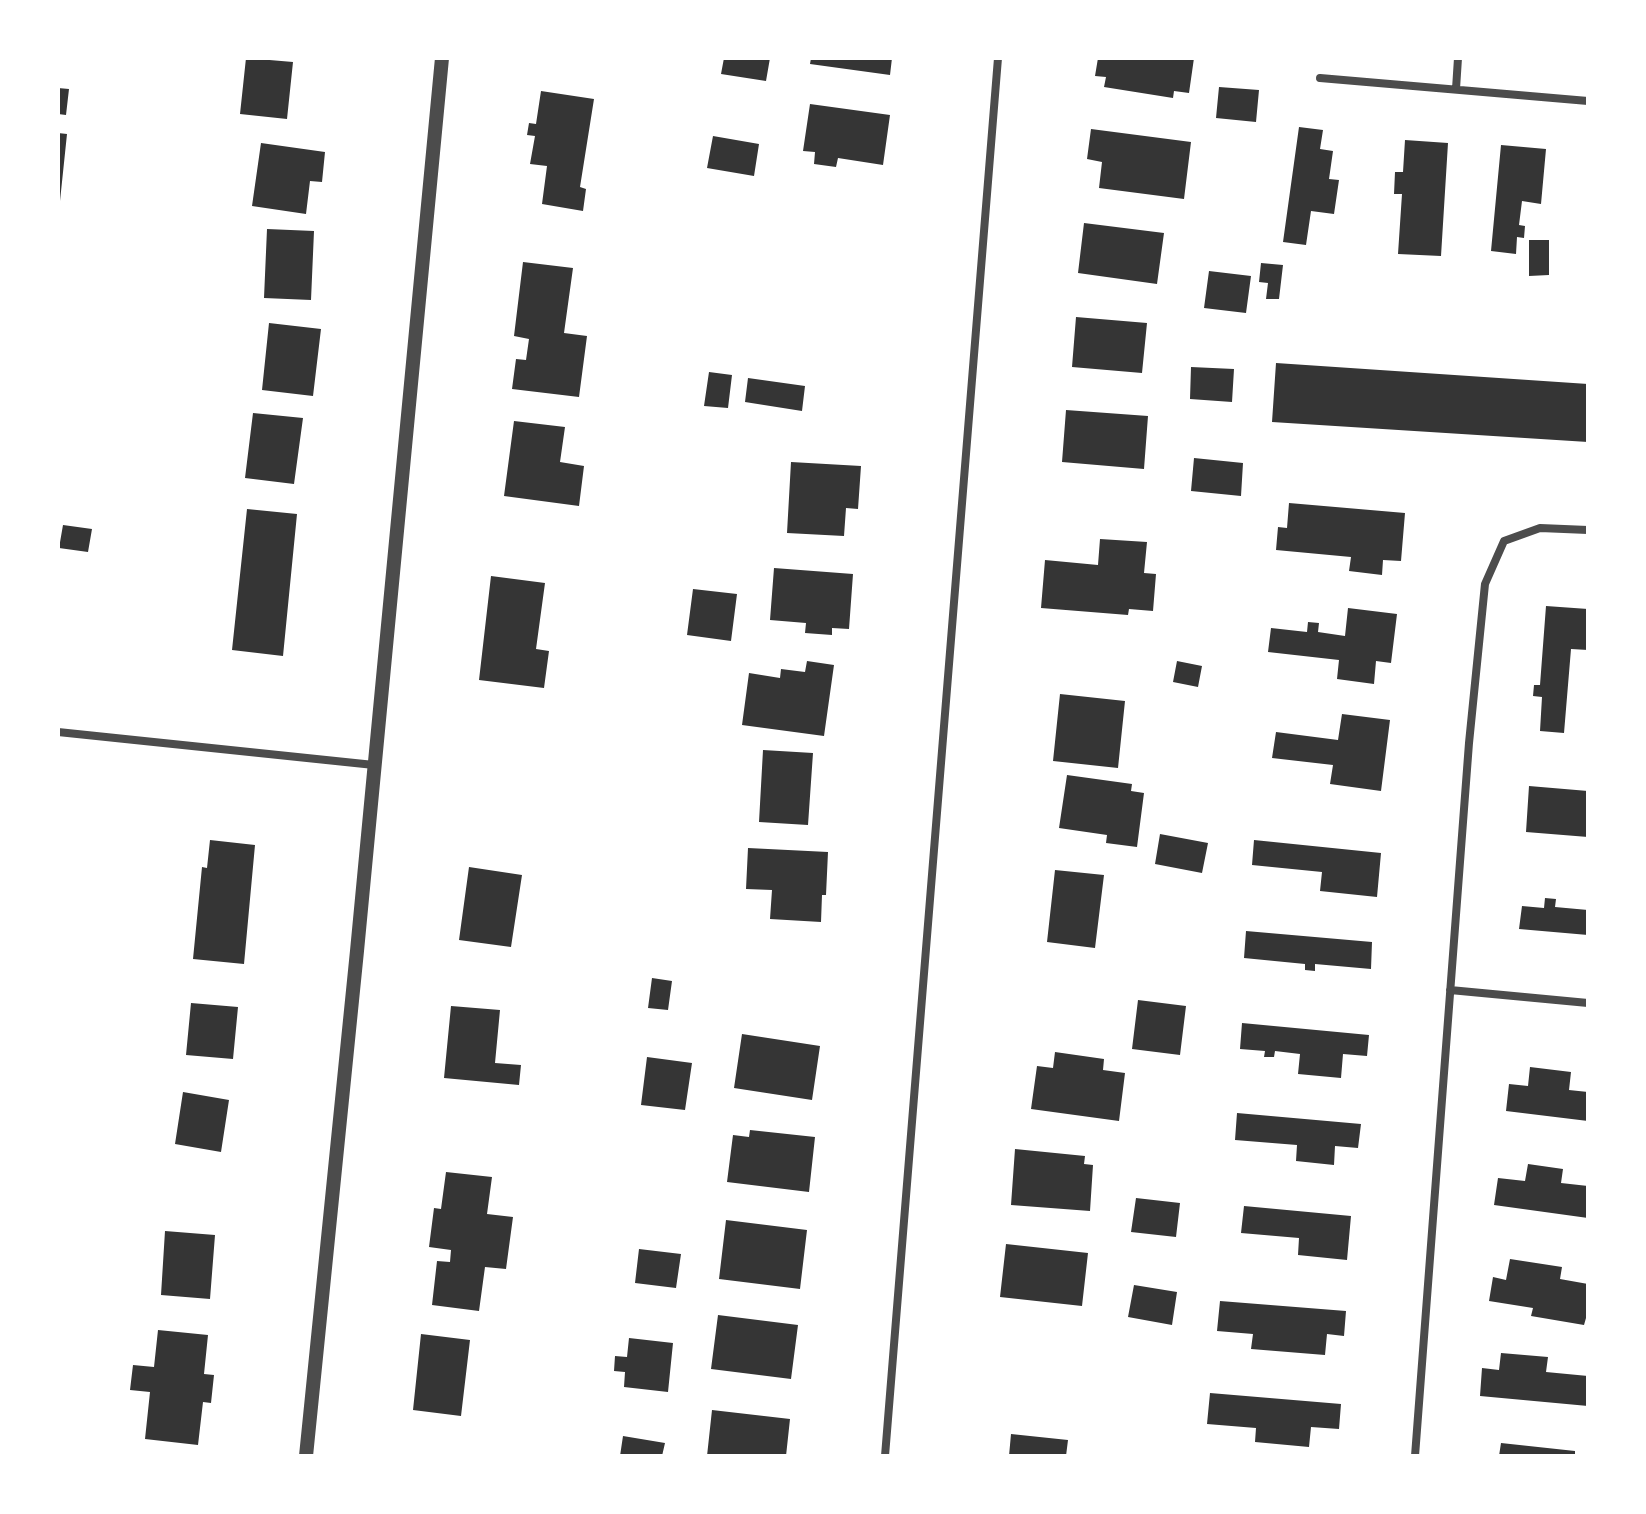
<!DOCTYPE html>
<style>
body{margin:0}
#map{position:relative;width:1646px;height:1514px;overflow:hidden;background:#fff;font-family:Inter,sans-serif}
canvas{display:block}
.frame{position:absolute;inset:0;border:60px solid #fff;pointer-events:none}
</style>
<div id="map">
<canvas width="1646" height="1514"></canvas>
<div class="frame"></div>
</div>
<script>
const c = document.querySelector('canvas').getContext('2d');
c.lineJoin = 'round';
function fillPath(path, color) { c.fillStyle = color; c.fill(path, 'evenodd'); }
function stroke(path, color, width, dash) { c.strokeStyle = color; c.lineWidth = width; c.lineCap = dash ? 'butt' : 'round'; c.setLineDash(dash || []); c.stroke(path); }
const building = new Path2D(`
 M 246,58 L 293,62 L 287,119 L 240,114 Z
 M 724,58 L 770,58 L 766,81 L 721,74 Z
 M 811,58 L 892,58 L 890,75 L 810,64 Z
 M 1098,58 L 1194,58 L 1189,93 L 1174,91 L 1173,98 L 1104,87 L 1106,77 L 1095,76 Z
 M 1219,87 L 1259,90 L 1256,122 L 1216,118 Z
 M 58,88 L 69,89 L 66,115 L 58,114 Z
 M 541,91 L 594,99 L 580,187 L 586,189 L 583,211 L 542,204 L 547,166 L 530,164 L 535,136 L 527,135 L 529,123 L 536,124 Z
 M 810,104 L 890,115 L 883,165 L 838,158 L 836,167 L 814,164 L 815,152 L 803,151 Z
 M 1299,127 L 1323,130 L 1320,149 L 1333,151 L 1329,179 L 1339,180 L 1334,214 L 1311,211 L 1306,245 L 1283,242 Z
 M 1091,129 L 1191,142 L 1184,199 L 1099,188 L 1102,162 L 1087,159 Z
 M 58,133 L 67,134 L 60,201 L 58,200 Z
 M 713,136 L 759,144 L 754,176 L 707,168 Z
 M 1405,140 L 1448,143 L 1441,256 L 1398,254 L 1402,194 L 1394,194 L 1395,172 L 1403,172 Z
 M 261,143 L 325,152 L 322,182 L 310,181 L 306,214 L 252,206 Z
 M 1501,145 L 1546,149 L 1541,204 L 1522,201 L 1519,225 L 1525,226 L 1524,238 L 1517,237 L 1516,254 L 1491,251 Z
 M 1084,223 L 1164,233 L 1157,284 L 1078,273 Z
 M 267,229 L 314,231 L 311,300 L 264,298 Z
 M 1529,240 L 1549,240 L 1549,275 L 1529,276 Z
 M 523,262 L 573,268 L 564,333 L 587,336 L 579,397 L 512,389 L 516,359 L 526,360 L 529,339 L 514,336 Z
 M 1261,263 L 1283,265 L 1279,299 L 1266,299 L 1268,283 L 1259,282 Z
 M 1209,271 L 1251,276 L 1246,313 L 1204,308 Z
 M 1076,317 L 1147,323 L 1142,373 L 1072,367 Z
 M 269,323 L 321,329 L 313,396 L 262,390 Z
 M 1276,363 L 1588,384 L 1588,442 L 1272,422 Z
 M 1191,367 L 1234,369 L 1232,402 L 1190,399 Z
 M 709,372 L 732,375 L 728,408 L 704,406 Z
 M 748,378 L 805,386 L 802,411 L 745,402 Z
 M 1066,410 L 1148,416 L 1144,469 L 1062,462 Z
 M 253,413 L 303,418 L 294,484 L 245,478 Z
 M 514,421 L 565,427 L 560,462 L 584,466 L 579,506 L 504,496 Z
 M 1194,458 L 1243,463 L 1241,496 L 1191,491 Z
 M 791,462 L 861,466 L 858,509 L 846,508 L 844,536 L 787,533 Z
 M 1289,503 L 1405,513 L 1401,561 L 1383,560 L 1382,575 L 1349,571 L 1351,557 L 1276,550 L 1278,527 L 1287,528 Z
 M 247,509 L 297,514 L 283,656 L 232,650 Z
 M 63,525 L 92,529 L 88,552 L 59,548 Z
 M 1100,539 L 1147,542 L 1144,573 L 1156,574 L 1153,611 L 1129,609 L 1128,615 L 1041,608 L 1045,560 L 1098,565 Z
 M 774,568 L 853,574 L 849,629 L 832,628 L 832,635 L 805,633 L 806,623 L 770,620 Z
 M 491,576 L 545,583 L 536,649 L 549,651 L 544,688 L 479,680 Z
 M 693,589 L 737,594 L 731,641 L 687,635 Z
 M 1546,606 L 1588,609 L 1588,650 L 1571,649 L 1564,733 L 1540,731 L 1542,697 L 1533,696 L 1534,685 L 1540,685 Z
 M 1348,608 L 1397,614 L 1391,663 L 1376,661 L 1374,684 L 1337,679 L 1339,660 L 1268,652 L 1271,628 L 1307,632 L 1308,622 L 1319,623 L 1318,632 L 1345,636 Z
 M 807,661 L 834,665 L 824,736 L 742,725 L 749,673 L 780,678 L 781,669 L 805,672 Z
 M 1177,661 L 1202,666 L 1198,687 L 1173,682 Z
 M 1060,694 L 1125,701 L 1118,768 L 1053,761 Z
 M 1342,714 L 1390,720 L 1381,791 L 1330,784 L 1333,765 L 1272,758 L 1276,732 L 1338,740 Z
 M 763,750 L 813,753 L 808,825 L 759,822 Z
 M 1067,775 L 1132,784 L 1131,791 L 1144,793 L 1137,847 L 1106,843 L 1107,835 L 1059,828 Z
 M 1529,786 L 1588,791 L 1588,837 L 1526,832 Z
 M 1160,834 L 1208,843 L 1202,873 L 1155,864 Z
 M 210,840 L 255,845 L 244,964 L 193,959 L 202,867 L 207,868 Z
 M 1254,840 L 1381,853 L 1377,897 L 1320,891 L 1322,872 L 1252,865 Z
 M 748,848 L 828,852 L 826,895 L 822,895 L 821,922 L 770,919 L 772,890 L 746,889 Z
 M 469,867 L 522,875 L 511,947 L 459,940 Z
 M 1055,870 L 1104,875 L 1095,948 L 1047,942 Z
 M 1545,898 L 1556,899 L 1555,907 L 1588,910 L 1588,935 L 1519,929 L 1522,906 L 1544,908 Z
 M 1246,931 L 1372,942 L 1371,969 L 1315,964 L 1315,971 L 1305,970 L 1305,964 L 1244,958 Z
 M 652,978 L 672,981 L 668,1010 L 648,1008 Z
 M 1138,1000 L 1186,1006 L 1180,1055 L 1132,1049 Z
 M 191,1003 L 238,1007 L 233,1059 L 186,1055 Z
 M 451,1006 L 500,1010 L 495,1063 L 521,1065 L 519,1085 L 444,1078 Z
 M 1242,1023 L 1369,1035 L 1367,1056 L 1343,1054 L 1341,1078 L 1298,1074 L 1300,1054 L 1275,1051 L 1274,1057 L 1264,1057 L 1265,1051 L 1240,1049 Z
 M 742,1034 L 820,1046 L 812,1100 L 734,1088 Z
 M 1055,1052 L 1104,1059 L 1103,1070 L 1125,1073 L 1119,1121 L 1031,1109 L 1037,1066 L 1053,1068 Z
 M 647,1057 L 692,1063 L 685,1110 L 641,1105 Z
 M 1530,1067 L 1571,1072 L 1569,1090 L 1588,1092 L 1588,1121 L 1506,1111 L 1509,1084 L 1528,1086 Z
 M 183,1092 L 229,1100 L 221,1152 L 175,1144 Z
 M 1237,1113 L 1361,1124 L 1358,1148 L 1335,1146 L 1334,1165 L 1296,1161 L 1297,1145 L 1235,1140 Z
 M 750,1130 L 815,1137 L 809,1192 L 727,1182 L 733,1135 L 749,1137 Z
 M 1015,1149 L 1085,1156 L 1084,1164 L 1093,1165 L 1090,1211 L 1011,1205 Z
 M 1528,1164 L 1563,1169 L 1561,1183 L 1588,1186 L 1588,1218 L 1494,1205 L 1498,1178 L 1525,1181 Z
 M 446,1172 L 492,1177 L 487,1214 L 513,1217 L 506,1269 L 485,1267 L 479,1311 L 432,1305 L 437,1261 L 450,1262 L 451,1250 L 429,1247 L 434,1208 L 441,1209 Z
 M 1136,1198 L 1180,1203 L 1176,1237 L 1131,1232 Z
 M 1244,1206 L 1351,1216 L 1347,1260 L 1298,1255 L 1299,1238 L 1241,1233 Z
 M 726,1220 L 807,1230 L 800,1289 L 719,1279 Z
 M 165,1231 L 215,1235 L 210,1299 L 161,1295 Z
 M 1006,1244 L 1088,1253 L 1082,1306 L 1000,1297 Z
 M 639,1249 L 681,1254 L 676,1288 L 635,1283 Z
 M 1510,1259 L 1562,1267 L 1560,1279 L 1588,1284 L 1588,1311 L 1584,1325 L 1531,1316 L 1533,1308 L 1489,1301 L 1493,1277 L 1506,1280 Z
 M 1134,1285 L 1177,1292 L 1172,1325 L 1128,1317 Z
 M 1220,1301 L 1346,1311 L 1344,1336 L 1327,1334 L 1325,1355 L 1251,1349 L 1253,1334 L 1217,1331 Z
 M 718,1315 L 798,1325 L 791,1379 L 711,1369 Z
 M 158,1330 L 208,1335 L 204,1374 L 214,1375 L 211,1403 L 203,1402 L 198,1445 L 145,1439 L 150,1392 L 130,1390 L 133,1365 L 154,1367 Z
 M 421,1334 L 470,1340 L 461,1416 L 413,1410 Z
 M 629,1338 L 673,1343 L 668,1392 L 624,1387 L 625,1372 L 614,1371 L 615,1356 L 627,1357 Z
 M 1501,1353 L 1548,1357 L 1546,1372 L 1588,1376 L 1588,1406 L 1480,1396 L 1482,1368 L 1499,1370 Z
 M 1210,1393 L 1341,1404 L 1339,1429 L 1311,1427 L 1309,1447 L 1255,1442 L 1256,1428 L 1207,1424 Z
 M 712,1410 L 790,1419 L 786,1456 L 707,1456 Z
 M 1011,1434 L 1068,1440 L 1066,1456 L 1009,1456 Z
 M 623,1436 L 665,1443 L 662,1456 L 620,1456 Z
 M 1501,1443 L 1575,1451 L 1575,1456 L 1499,1456 Z`);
const minor = new Path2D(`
 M 1320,78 L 1588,101
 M 1456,89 L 1458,58
 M 58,732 L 374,765
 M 1450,990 L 1588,1003
 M 885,1456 L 998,58
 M 1415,1456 L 1469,743 L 1485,584 L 1504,541 L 1540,528 L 1588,530`);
const tertiary = new Path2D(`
 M 306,1456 L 357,951 L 442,58`);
fillPath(building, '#353535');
stroke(minor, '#4c4c4c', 8);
stroke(tertiary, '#4c4c4c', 14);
</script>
